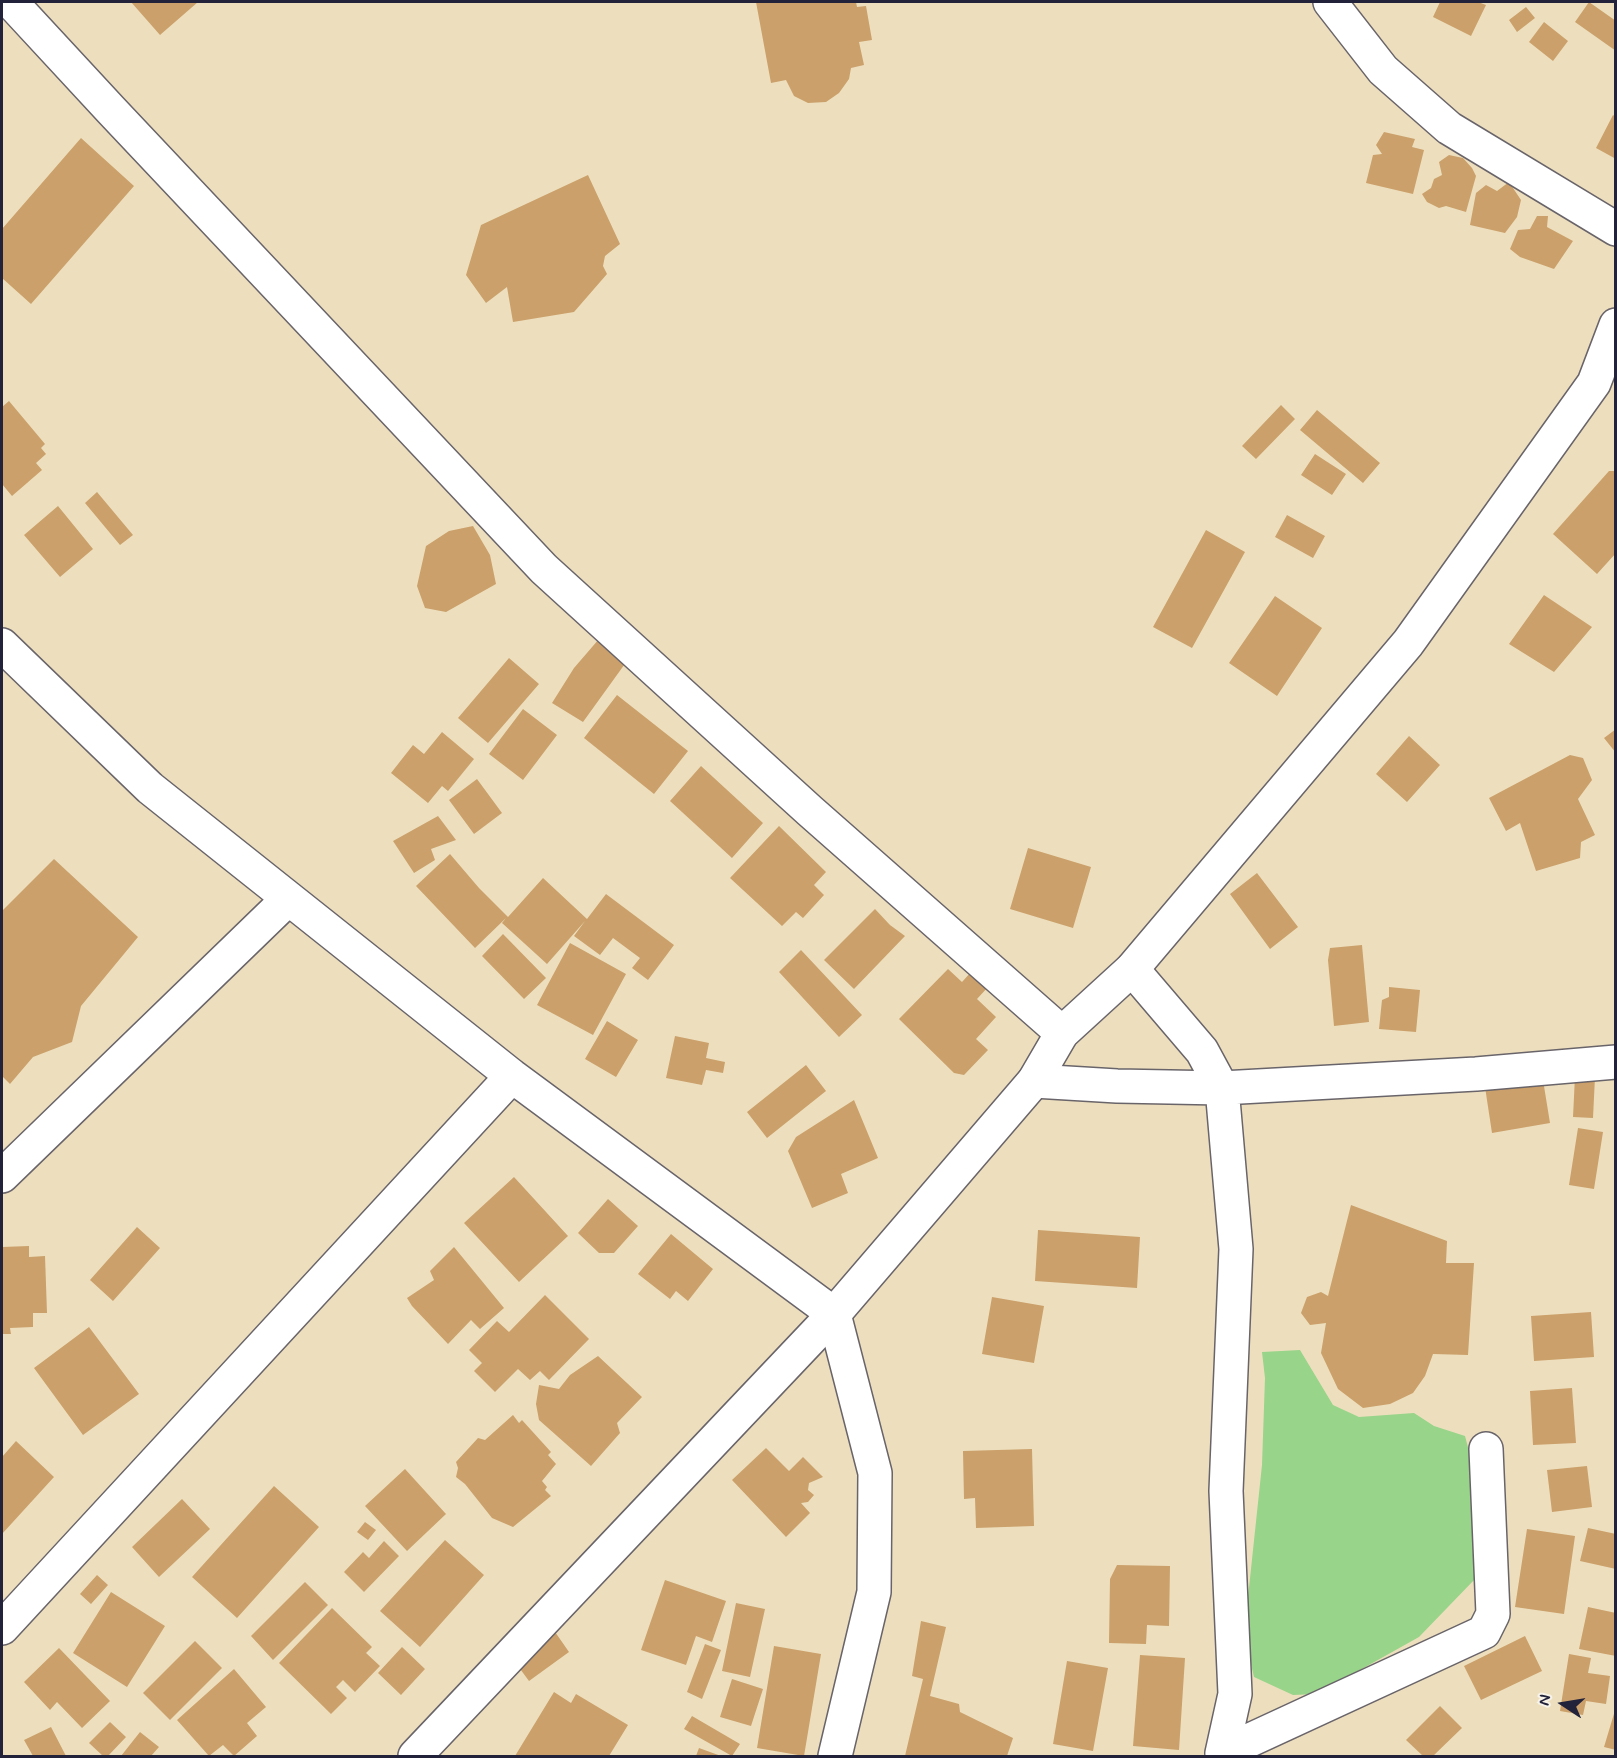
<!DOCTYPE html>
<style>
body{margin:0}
#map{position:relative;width:1617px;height:1758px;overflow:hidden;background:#eddfbe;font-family:Mynerve,sans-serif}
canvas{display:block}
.frame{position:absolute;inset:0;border:3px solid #22223b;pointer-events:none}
.north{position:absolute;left:1533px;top:1674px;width:60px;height:60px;-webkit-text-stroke:4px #f7f3e8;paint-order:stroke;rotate:282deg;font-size:16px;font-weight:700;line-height:24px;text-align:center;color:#22223b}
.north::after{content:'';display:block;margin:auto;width:21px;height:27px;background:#22223b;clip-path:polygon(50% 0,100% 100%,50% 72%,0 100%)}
</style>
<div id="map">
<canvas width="1617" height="1758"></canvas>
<div class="frame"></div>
<div class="north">N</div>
</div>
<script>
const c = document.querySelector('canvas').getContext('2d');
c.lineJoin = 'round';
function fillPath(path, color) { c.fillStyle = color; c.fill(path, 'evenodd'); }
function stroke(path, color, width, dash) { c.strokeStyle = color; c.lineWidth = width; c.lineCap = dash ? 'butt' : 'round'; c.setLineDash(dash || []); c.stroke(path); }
const green = new Path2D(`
 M 1300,1350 L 1333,1405 L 1359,1417 L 1414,1413 L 1434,1426 L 1465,1436 L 1475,1474 L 1475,1579 L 1419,1637 L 1317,1694 L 1293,1695 L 1254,1677 L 1244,1635 L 1262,1465 L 1265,1378 L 1262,1352 Z`);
const building = new Path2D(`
 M 131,2 L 198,2 L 160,35 Z
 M 756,2 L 856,2 L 857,7 L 866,6 L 872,40 L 859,42 L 864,65 L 851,68 L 849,79 L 839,93 L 826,102 L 808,103 L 794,96 L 786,80 L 771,83 Z
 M 1440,2 L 1478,2 L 1486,5 L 1471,36 L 1433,17 Z
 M 1589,2 L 1616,21 L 1616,51 L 1575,22 Z
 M 1526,7 L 1535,18 L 1517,32 L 1509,20 Z
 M 1544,22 L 1568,41 L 1553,61 L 1529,42 Z
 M 1613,115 L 1616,117 L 1616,159 L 1596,148 Z
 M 1384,132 L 1415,139 L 1412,147 L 1424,150 L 1413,194 L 1366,183 L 1373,155 L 1382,154 L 1376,145 Z
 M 81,138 L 134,186 L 31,304 L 2,278 L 2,229 Z
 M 1449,155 L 1463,158 L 1472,168 L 1476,176 L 1466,212 L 1446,206 L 1439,208 L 1427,202 L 1422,194 L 1431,188 L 1434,179 L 1442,175 L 1439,162 Z
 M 588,175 L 620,244 L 605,256 L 603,266 L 607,274 L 574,312 L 513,322 L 507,287 L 486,303 L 466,275 L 481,225 Z
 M 1509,182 L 1521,200 L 1517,217 L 1505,233 L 1470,225 L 1476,193 L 1486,185 L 1497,191 Z
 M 1537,216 L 1548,216 L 1547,227 L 1573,241 L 1554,269 L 1520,257 L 1510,249 L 1518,230 L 1530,229 Z
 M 9,401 L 45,444 L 41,448 L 46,454 L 36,463 L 42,470 L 12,496 L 2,484 L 2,407 Z
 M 1281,405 L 1295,419 L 1256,459 L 1242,446 Z
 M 1317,410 L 1380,463 L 1363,483 L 1300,430 Z
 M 1315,454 L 1346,474 L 1332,495 L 1301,475 Z
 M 1609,471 L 1616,471 L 1616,553 L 1597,574 L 1553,534 Z
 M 97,492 L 133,535 L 120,545 L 85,503 Z
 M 58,506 L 93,549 L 60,577 L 24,535 Z
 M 1287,515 L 1325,536 L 1313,558 L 1275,537 Z
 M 473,526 L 490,555 L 496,584 L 446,612 L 425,608 L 417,586 L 426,546 L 449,531 Z
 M 1206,530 L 1245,552 L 1192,648 L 1153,627 Z
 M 1544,595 L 1592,627 L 1554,672 L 1509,644 Z
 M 1275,596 L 1322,628 L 1277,696 L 1229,663 Z
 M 599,639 L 627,661 L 583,722 L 552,703 L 574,668 Z
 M 509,658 L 539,684 L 488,743 L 458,718 Z
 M 617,695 L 688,751 L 654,794 L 584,738 Z
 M 523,709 L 557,735 L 523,780 L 489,754 Z
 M 1616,729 L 1616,753 L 1604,738 Z
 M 442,732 L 474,759 L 448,791 L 442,786 L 428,803 L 391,773 L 413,745 L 424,754 Z
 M 1409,736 L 1440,765 L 1407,802 L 1376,774 Z
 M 1570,755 L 1583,758 L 1592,780 L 1578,799 L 1595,835 L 1581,842 L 1580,858 L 1536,871 L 1520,823 L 1506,831 L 1489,798 Z
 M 701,766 L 763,823 L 732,858 L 670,801 Z
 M 477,779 L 502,813 L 474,834 L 449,800 Z
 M 438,816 L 456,840 L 431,849 L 435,860 L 414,873 L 393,841 Z
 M 779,826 L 826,872 L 814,885 L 824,895 L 803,918 L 796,912 L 782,926 L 730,878 Z
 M 1028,848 L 1091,867 L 1073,928 L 1010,909 Z
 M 450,854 L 479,888 L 508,917 L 543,878 L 587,919 L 606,894 L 674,945 L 648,980 L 632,968 L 640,958 L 613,938 L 600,955 L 574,936 L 585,921 L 547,964 L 502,923 L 506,918 L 475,948 L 416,886 Z
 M 54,859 L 138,937 L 81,1006 L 72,1042 L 33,1057 L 10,1084 L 2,1076 L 2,911 Z
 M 1257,873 L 1298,927 L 1270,949 L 1230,894 Z
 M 875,909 L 890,925 L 905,936 L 854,989 L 824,960 Z
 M 503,934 L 546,978 L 524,999 L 482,956 Z
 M 570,943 L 626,974 L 593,1035 L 537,1005 Z
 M 1362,945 L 1369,1022 L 1334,1026 L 1328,960 L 1330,948 Z
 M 801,950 L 862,1015 L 839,1037 L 779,972 Z
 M 948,969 L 962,982 L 972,971 L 988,987 L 977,999 L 996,1017 L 976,1039 L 988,1050 L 964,1075 L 954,1073 L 899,1019 Z
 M 1389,987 L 1420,990 L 1416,1032 L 1379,1029 L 1382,1000 L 1389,997 Z
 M 607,1021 L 638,1040 L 616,1077 L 585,1059 Z
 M 675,1036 L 709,1043 L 706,1058 L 725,1062 L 723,1073 L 706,1070 L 702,1085 L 666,1078 Z
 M 806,1065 L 826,1091 L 767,1138 L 747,1112 Z
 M 1575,1076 L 1595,1077 L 1593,1118 L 1573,1117 Z
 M 1543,1080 L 1550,1123 L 1492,1133 L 1485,1087 Z
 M 854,1100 L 878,1158 L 841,1174 L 848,1193 L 812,1208 L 788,1151 L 796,1137 Z
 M 1578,1128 L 1603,1132 L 1594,1189 L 1569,1185 Z
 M 514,1177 L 568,1236 L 519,1282 L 464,1223 Z
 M 608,1199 L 638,1226 L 614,1253 L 599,1253 L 578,1233 Z
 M 1351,1205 L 1447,1241 L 1446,1263 L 1474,1263 L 1468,1355 L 1433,1354 L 1425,1376 L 1413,1393 L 1390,1404 L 1363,1408 L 1338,1389 L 1321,1353 L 1326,1323 L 1310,1325 L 1301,1313 L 1307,1297 L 1321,1292 L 1328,1296 Z
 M 137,1227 L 160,1248 L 113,1301 L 90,1280 Z
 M 1038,1230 L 1140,1237 L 1137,1288 L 1035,1281 Z
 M 671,1234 L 713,1269 L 688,1301 L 676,1291 L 670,1299 L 638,1274 Z
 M 29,1246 L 29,1257 L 45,1256 L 47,1313 L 33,1313 L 33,1327 L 10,1328 L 11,1334 L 2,1334 L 2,1247 Z
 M 454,1247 L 504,1308 L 480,1329 L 471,1320 L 448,1344 L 412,1306 L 407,1298 L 434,1280 L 430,1271 Z
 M 545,1295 L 589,1339 L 549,1380 L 540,1371 L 530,1380 L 518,1369 L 495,1392 L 474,1371 L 482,1363 L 469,1350 L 497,1321 L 509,1332 Z
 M 992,1297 L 1044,1306 L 1034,1363 L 982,1354 Z
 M 1591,1312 L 1594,1357 L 1534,1361 L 1531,1316 Z
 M 89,1327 L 139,1394 L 83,1435 L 34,1368 Z
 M 598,1356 L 642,1397 L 617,1423 L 620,1433 L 591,1466 L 539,1420 L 536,1404 L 539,1385 L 559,1389 L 570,1375 Z
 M 1572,1388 L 1576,1443 L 1533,1445 L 1530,1391 Z
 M 513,1415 L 519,1423 L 522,1420 L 551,1452 L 548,1455 L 556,1464 L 542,1481 L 547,1487 L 545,1490 L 551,1496 L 513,1527 L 492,1518 L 465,1484 L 456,1477 L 458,1468 L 456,1462 L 478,1438 L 485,1440 Z
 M 16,1441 L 54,1477 L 2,1534 L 2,1457 Z
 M 766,1448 L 789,1471 L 803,1457 L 823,1477 L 809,1483 L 808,1490 L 814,1495 L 808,1502 L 801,1503 L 810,1513 L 786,1537 L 732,1480 Z
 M 1032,1449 L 1034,1526 L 976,1528 L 975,1498 L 964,1499 L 963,1451 Z
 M 1587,1466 L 1592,1507 L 1552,1512 L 1547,1470 Z
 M 405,1469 L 446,1514 L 407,1551 L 365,1506 Z
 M 274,1486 L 319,1527 L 237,1618 L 192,1577 Z
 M 182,1499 L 210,1529 L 159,1577 L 132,1547 Z
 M 365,1522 L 376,1530 L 368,1540 L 357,1532 Z
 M 1588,1528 L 1616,1534 L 1616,1569 L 1580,1561 Z
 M 1527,1529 L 1575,1536 L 1564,1614 L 1515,1607 Z
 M 445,1540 L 484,1575 L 420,1647 L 380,1611 Z
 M 384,1541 L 399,1556 L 364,1592 L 344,1572 L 363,1552 L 369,1558 Z
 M 1117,1565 L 1170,1566 L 1169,1626 L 1147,1625 L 1146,1644 L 1109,1643 L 1110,1579 Z
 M 97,1575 L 108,1585 L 91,1604 L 80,1594 Z
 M 665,1580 L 726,1601 L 712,1642 L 696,1636 L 686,1665 L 641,1650 Z
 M 305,1582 L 328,1605 L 273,1660 L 251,1636 Z
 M 111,1592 L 165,1626 L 127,1687 L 73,1653 Z
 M 736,1603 L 765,1609 L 750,1677 L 722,1671 Z
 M 1588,1607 L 1616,1613 L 1616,1656 L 1579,1649 Z
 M 332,1608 L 372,1647 L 366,1653 L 380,1666 L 355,1692 L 343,1680 L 336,1687 L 347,1698 L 331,1714 L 279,1663 Z
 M 921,1621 L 946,1627 L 930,1696 L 959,1704 L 960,1712 L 1013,1738 L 1007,1756 L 905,1756 L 923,1679 L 912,1676 Z
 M 553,1629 L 569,1652 L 529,1681 L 512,1658 Z
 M 1525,1636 L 1542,1671 L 1481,1700 L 1464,1666 Z
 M 195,1641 L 222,1668 L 170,1720 L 143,1693 Z
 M 705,1644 L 721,1650 L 702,1699 L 687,1692 Z
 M 774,1646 L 821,1654 L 804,1756 L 757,1748 Z
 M 402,1647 L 425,1669 L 401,1695 L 378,1673 Z
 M 59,1648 L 110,1701 L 82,1728 L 57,1702 L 50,1710 L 24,1682 Z
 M 1569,1654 L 1591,1658 L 1588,1673 L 1610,1676 L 1606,1704 L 1586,1701 L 1583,1715 L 1560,1711 Z
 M 1140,1655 L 1185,1658 L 1179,1750 L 1133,1746 Z
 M 1067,1661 L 1108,1668 L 1093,1751 L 1053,1744 Z
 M 234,1669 L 266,1707 L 247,1723 L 257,1736 L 234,1756 L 223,1745 L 209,1756 L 177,1720 Z
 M 732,1679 L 763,1689 L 751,1726 L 720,1717 Z
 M 554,1692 L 571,1703 L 576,1694 L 628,1725 L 609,1756 L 515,1756 Z
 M 1440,1706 L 1462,1728 L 1433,1756 L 1423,1756 L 1406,1740 Z
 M 1616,1707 L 1616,1750 L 1604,1747 Z
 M 692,1716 L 740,1744 L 732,1756 L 684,1729 Z
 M 110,1722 L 126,1737 L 108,1756 L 103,1756 L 89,1743 Z
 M 51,1727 L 66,1756 L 33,1756 L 24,1740 Z
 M 140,1732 L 159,1747 L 151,1756 L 121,1756 Z
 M 699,1748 L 721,1756 L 696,1756 Z`);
const street = new Path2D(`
 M 11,2 L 111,110 L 544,569 L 810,811 L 1062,1033
 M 1330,2 L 1383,70 L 1449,128 L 1616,229
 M 2,645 L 150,788 L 512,1076 L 834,1314 L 875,1473 L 874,1592 L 835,1756
 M 1132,969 L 1202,1051 L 1222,1088 L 1236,1249 L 1226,1491 L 1235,1694 L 1222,1753 L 1226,1756
 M 1034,1081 L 1117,1086 L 1222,1088 L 1476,1074 L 1616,1062
 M 2,1176 L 288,899
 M 2,1628 L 512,1076
 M 1222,1753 L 1484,1632 L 1493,1614 L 1486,1449`);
const secondary = new Path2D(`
 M 415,1756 L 834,1314 L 1034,1081 L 1062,1033 L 1132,969 L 1408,643 L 1594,383 L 1616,325`);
fillPath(green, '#98d489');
fillPath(building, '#cba06a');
stroke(street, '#696469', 36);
stroke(secondary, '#696469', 36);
stroke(street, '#fff', 33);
stroke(secondary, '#fff', 33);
</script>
